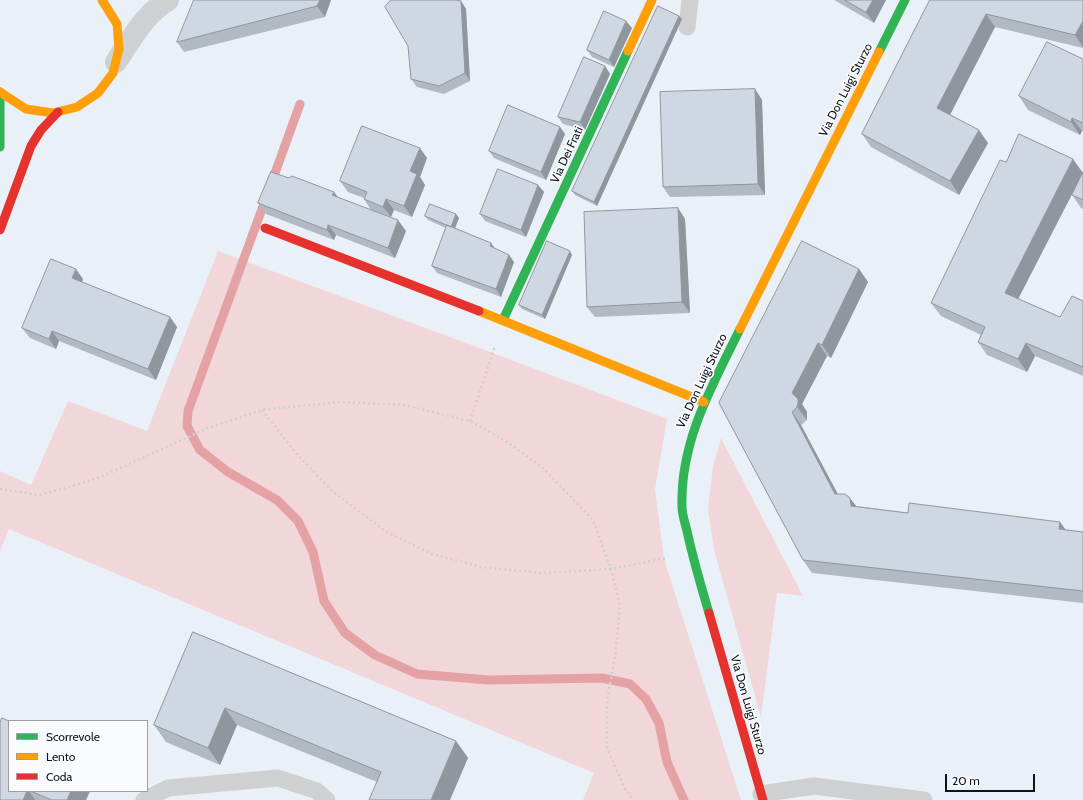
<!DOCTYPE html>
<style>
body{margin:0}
#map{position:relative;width:1083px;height:800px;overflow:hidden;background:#eaf0f7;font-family:Cabin,sans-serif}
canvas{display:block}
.legend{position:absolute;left:8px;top:720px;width:140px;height:72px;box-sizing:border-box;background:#f9fbfe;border:1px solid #9c9fa2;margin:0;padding:5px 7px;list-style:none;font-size:12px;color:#101419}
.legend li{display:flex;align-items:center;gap:8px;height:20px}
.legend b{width:20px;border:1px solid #9c9fa2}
.scale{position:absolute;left:945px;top:774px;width:90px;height:18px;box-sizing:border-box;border:2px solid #101419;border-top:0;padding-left:5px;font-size:12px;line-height:14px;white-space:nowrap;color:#101419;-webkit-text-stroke:3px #f9fbfe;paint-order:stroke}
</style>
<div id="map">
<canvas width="1083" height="800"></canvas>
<ul class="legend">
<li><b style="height:5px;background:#30b455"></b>Scorrevole</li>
<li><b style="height:5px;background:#ff9f0a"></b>Lento</li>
<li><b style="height:5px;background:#e5322d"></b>Coda</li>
</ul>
<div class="scale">20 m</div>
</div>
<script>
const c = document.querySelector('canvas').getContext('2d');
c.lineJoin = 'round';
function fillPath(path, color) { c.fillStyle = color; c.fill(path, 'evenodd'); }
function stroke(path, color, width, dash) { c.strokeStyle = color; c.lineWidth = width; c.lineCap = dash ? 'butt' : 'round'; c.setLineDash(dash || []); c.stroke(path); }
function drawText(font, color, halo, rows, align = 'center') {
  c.font = font + ' Cabin,sans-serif'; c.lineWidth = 3.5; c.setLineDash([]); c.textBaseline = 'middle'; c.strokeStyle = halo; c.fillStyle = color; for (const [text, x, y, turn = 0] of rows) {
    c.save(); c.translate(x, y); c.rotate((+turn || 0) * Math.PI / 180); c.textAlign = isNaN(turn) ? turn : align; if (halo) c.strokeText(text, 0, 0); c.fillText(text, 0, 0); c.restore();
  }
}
const green = new Path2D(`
 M 218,251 L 493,353 L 667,419 L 655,489 L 664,559 L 741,800 L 583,800 L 594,773 L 9,529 L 0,552 L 0,471 L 31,485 L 68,401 L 147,431 Z
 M 721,438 L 803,596 L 777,593 L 761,717 L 714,550 L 708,509 L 713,466 Z`);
const stream = new Path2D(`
 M 271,184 L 300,104
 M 266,198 L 188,411 L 187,426 L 200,450 L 228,472 L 277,500 L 298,521 L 313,552 L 324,601 L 345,633 L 375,655 L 417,674 L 489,680 L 602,678 L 630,684 L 646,699 L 659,723 L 667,762 L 684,800`);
const path = new Path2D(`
 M 262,410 L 296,453 L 332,491 L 385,531 L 432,554 L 481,567 L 542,573 L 611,569 L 666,558
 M 470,421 L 495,346
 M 0,489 L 39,495 L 69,487 L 103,476 L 208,428 L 262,410 L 339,402 L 404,405 L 470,421 L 504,440 L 542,467 L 593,520 L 611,569 L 620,606 L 615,657 L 607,700 L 607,748 L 625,789 L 634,800`);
const lane = new Path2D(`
 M 687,27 L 690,0
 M 761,794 L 814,786 L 924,800
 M 144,800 L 168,788 L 278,778 L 317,791 L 327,800`);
const street = new Path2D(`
 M 116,62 C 132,38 144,15 168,0`);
const fast = new Path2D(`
 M 879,52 L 905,0
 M 0,92 L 0,147
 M 503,320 L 628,51
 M 709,613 C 701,586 693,559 687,531 C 685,523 682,514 682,507 C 680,441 712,386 740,329`);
const slow = new Path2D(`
 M 628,51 L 652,0
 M 0,92 L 26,109 L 53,113 L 77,107 L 98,93 L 113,73 L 119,49 L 117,24 L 102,0
 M 479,311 L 704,402
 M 740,329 L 879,52`);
const jam = new Path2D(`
 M 265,228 L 479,311
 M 0,230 L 31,146 L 41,130 L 58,112
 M 709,613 L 763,800`);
const wall = new Path2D(`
 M 331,0 L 325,17 L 184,52 L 177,42 Z
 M 834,0 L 886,0 L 874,23 Z
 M 930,0 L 1083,0 L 1083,48 L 995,27 L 950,114 L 988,143 L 959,195 L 871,147 L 862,134 Z
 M 461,1 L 466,9 L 470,81 L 444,94 L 417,87 L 411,79 Z
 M 679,16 L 682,19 L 597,206 L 575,195 L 572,191 Z
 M 632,28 L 614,67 L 592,57 L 587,50 Z
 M 1083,59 L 1083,132 L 1082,131 L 1080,135 L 1028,110 L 1019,96 Z
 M 605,66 L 610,74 L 585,130 L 563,124 L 558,117 Z
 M 755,89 L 762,100 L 765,195 L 670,197 L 663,187 Z
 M 560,127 L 565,134 L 546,180 L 494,158 L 489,151 Z
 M 427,158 L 420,177 L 425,185 L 412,217 L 394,210 L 391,217 L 371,210 L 364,199 L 364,198 L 348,192 L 340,181 Z
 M 1006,162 L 1083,173 L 1083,172 L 1083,209 L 1081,208 L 1072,195 L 1082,173 L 1018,299 L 1060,317 L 1083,301 L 1083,376 L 1035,356 L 1027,372 L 987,355 L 978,342 L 981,335 L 941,316 L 931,303 Z
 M 289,178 L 334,192 L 338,197 L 406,231 L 395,258 L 336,235 L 334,240 L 266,214 L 258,203 Z
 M 538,185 L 544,192 L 526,237 L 485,221 L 480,214 Z
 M 678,208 L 685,219 L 690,313 L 595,317 L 587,307 Z
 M 456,214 L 459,218 L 454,228 L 491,243 L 495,249 L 509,255 L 514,262 L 501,297 L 437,273 L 432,266 L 446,228 L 428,220 L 425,216 Z
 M 572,255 L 545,319 L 522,309 L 519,305 Z
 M 859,269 L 868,282 L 831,358 L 827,356 L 802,404 L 807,412 L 807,420 L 801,425 L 838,494 L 856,506 L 908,513 L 1060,522 L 1066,530 L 1083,532 L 1083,603 L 812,573 L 803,560 L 719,403 Z
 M 83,279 L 82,282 L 170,317 L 177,327 L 156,380 L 59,341 L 56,349 L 30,338 L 22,328 Z
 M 193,632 L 456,741 L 468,758 L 377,782 L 237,725 L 220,765 L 166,742 L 154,725 Z
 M 9,791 L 90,791 L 86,800 L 0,800 Z`);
const shadedWall = new Path2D(`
 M 320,0 L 331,0 L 325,17 L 317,6 Z
 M 873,0 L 886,0 L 874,23 L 866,12 Z
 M 461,1 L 466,9 L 470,81 L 465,73 Z
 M 986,14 L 995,27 L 947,121 L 937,108 Z
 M 679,16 L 682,19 L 597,206 L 594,202 Z
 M 626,21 L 632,28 L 614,67 L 609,60 Z
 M 1083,21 L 1083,47 L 1075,35 Z
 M 605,66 L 610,74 L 585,130 L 580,122 Z
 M 755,89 L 762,100 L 765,195 L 758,184 Z
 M 1072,118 L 1082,131 L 1080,135 L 1071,122 Z
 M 560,127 L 565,134 L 546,180 L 541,172 Z
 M 979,130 L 988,143 L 959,195 L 950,181 Z
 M 420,148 L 427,158 L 420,177 L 425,185 L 412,217 L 404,206 L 410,171 Z
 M 1073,159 L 1083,173 L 1014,307 L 1005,293 Z
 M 538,185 L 544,192 L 526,237 L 521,230 Z
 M 334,192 L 341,202 L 332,195 Z
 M 386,199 L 394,210 L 391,217 L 383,207 Z
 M 678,208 L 685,219 L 690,313 L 682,302 Z
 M 456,214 L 459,218 L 454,231 L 451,227 Z
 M 398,220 L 406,231 L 395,258 L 388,248 Z
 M 328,225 L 336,235 L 334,240 L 327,230 Z
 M 491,243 L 496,250 L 490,246 Z
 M 570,251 L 572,255 L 545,319 L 542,315 Z
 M 509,255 L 514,262 L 501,297 L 496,289 Z
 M 76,269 L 83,279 L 80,288 L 72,278 Z
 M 859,269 L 868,282 L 831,358 L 822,345 Z
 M 170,317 L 177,327 L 156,380 L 148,369 Z
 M 52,331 L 59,341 L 56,349 L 49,339 Z
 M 818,343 L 827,356 L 802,404 L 807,412 L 807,420 L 797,407 L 792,393 Z
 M 1026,343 L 1035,356 L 1027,372 L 1018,359 Z
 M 792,412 L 801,425 L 845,508 L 835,494 Z
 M 850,498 L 860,511 L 851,506 Z
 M 1060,522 L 1069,535 L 1059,529 Z
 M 225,708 L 237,725 L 220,765 L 208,748 Z
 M 456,741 L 468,758 L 450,800 L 431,800 Z
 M 27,791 L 29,791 L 35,800 L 23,800 Z
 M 71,791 L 90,791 L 86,800 L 67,800 Z`);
const building = new Path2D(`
 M 194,0 L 320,0 L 317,6 L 177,42 Z
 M 391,0 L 456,0 L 461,1 L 465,73 L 439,86 L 411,79 L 408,46 L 385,7 Z
 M 845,0 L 873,0 L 866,12 Z
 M 930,0 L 1083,0 L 1083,21 L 1075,35 L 986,14 L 937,108 L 979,130 L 950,181 L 862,134 Z
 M 658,6 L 679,16 L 594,202 L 572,191 Z
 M 604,11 L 626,21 L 609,60 L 587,50 Z
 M 1047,42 L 1083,59 L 1083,123 L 1072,118 L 1071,122 L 1019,96 Z
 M 584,57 L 605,66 L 580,122 L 558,117 Z
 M 755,89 L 758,184 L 663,187 L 660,92 Z
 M 508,105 L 560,127 L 541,172 L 489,151 Z
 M 362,126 L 420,148 L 410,171 L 417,174 L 404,206 L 386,199 L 383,207 L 364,199 L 367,192 L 340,181 Z
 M 1019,134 L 1073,159 L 1005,293 L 1060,317 L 1072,296 L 1083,301 L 1083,367 L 1026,343 L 1018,359 L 978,342 L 985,327 L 931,303 L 1000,160 L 1006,162 Z
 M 498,169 L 538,185 L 521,230 L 480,214 Z
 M 271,172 L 289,178 L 292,176 L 334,192 L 332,195 L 398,220 L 388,248 L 328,225 L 327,230 L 258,203 Z
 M 1083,172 L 1083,200 L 1072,195 Z
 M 430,204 L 456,214 L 451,227 L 425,216 Z
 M 678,208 L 682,302 L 587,307 L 584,212 Z
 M 447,225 L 491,243 L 490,246 L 509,255 L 496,289 L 432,266 Z
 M 547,241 L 570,251 L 542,315 L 519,305 Z
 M 802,241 L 859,269 L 822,345 L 818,343 L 792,393 L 798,399 L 798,403 L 797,407 L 792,412 L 835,494 L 845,494 L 850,498 L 851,506 L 908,513 L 909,503 L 1060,522 L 1059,529 L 1083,532 L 1083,591 L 803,560 L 719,403 Z
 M 51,259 L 76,269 L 72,278 L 170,317 L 148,369 L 52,331 L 49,339 L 22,328 Z
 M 193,632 L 456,741 L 431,800 L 369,800 L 381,772 L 225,708 L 208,748 L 154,725 Z
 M 2,718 L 9,721 L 9,791 L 27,791 L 23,800 L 0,800 L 0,723 Z
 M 31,791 L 71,791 L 67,800 L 52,800 Z`);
const streetNames = [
 ["Via Don Luigi Sturzo",846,90,-63],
 ["Via Dei Frati",567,155,-65],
 ["Via Don Luigi Sturzo",702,381,-65],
 ["Via Don Luigi Sturzo",748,705,74]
];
fillPath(green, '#f1d7da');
stroke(stream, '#e4a2a5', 9);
stroke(path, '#ced0d2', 2.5, [2, 3]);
stroke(lane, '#cfd0d2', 17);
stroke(street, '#cfd0d2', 22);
stroke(fast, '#30b455', 9);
stroke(slow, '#ff9f0a', 9);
stroke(jam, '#e5322d', 9);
fillPath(wall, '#b1b9c2');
fillPath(shadedWall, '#90969e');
fillPath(building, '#ced7e2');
stroke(building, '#90969e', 1);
drawText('12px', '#101419', '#f9fbfe', streetNames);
</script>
